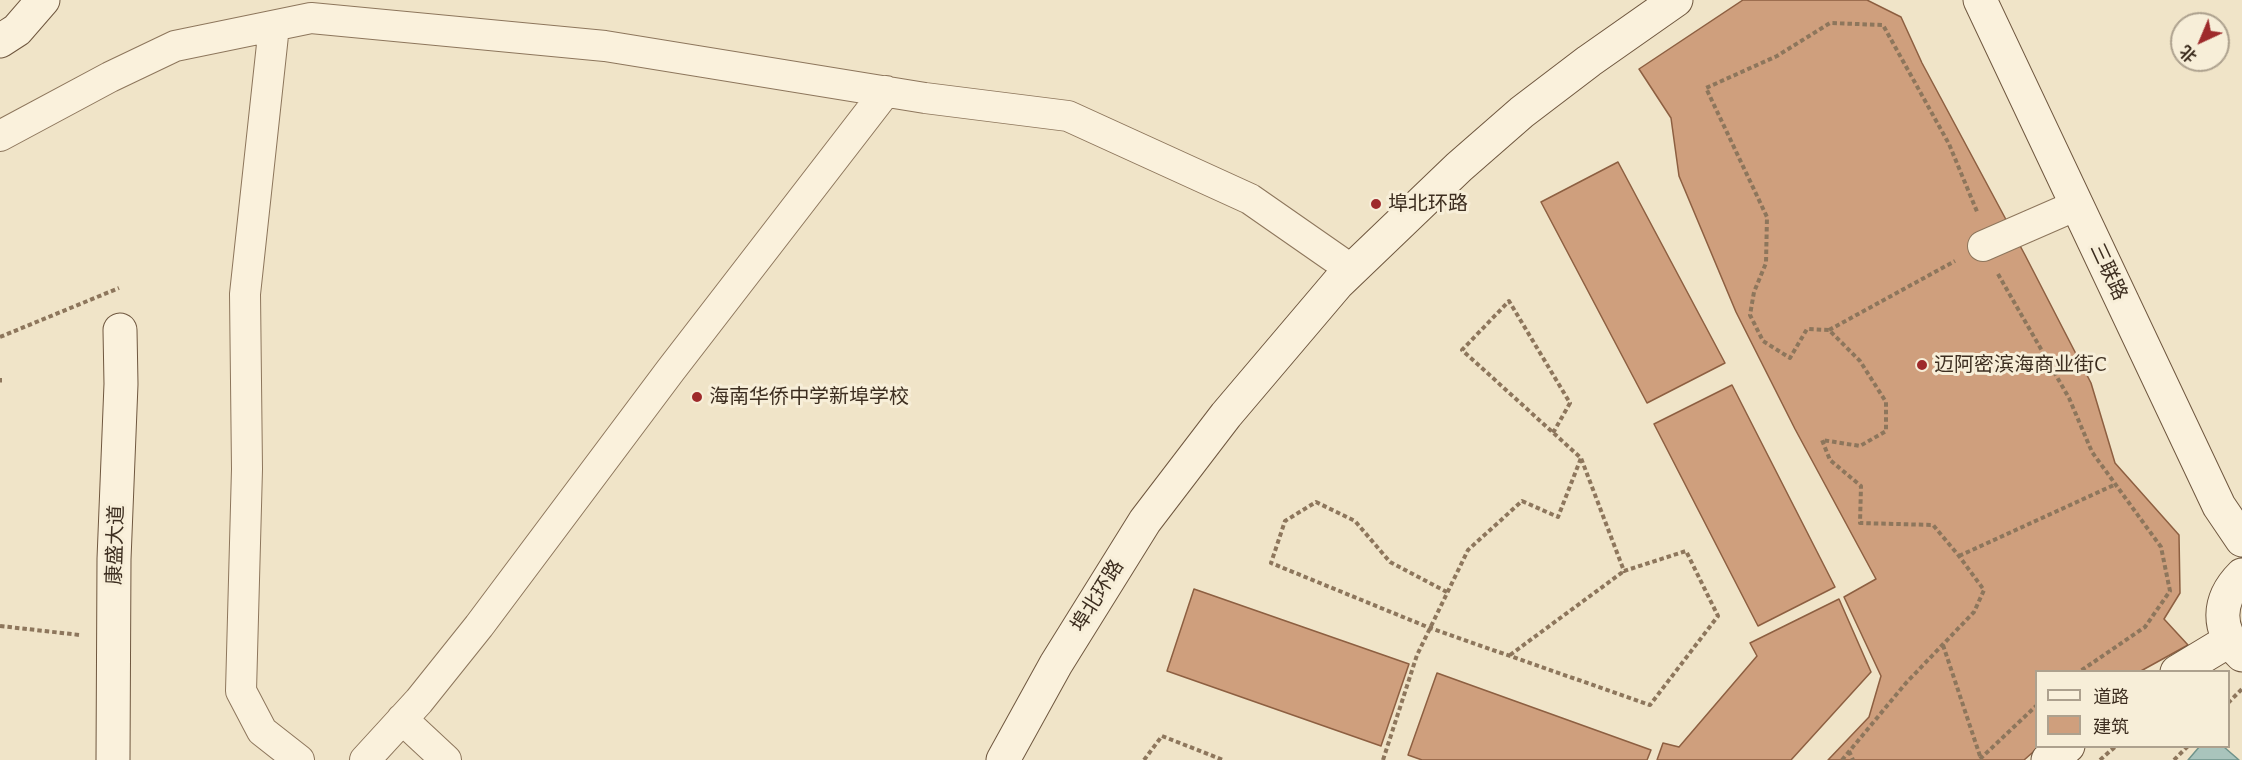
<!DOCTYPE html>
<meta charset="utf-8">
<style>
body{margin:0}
#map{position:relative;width:2242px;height:760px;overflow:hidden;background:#f0e4c8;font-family:Bitter,"Noto Sans SC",serif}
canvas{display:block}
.legend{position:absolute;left:2035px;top:670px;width:195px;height:78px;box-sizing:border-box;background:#f7eed8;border:2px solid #ada18e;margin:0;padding:8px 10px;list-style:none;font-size:18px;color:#3d2e20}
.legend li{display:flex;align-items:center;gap:12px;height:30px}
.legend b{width:30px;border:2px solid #ada18e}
.north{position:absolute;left:2170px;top:12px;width:60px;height:60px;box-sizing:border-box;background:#f7eed8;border:2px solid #ada18e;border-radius:50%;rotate:224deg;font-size:16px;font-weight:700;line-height:24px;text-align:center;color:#3d2e20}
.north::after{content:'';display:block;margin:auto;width:21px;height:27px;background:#9e2a2b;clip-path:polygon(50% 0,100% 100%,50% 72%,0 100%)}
</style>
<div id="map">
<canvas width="2242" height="760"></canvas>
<ul class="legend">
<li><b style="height:8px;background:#faf1dc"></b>道路</li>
<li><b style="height:16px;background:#cf9f7d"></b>建筑</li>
</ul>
<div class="north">北</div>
</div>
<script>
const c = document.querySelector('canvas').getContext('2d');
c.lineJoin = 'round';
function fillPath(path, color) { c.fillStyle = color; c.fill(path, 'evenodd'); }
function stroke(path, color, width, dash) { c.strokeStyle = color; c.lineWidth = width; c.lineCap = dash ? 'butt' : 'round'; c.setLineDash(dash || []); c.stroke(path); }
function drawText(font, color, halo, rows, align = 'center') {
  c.font = font + ' Bitter,"Noto Sans SC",serif'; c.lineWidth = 6; c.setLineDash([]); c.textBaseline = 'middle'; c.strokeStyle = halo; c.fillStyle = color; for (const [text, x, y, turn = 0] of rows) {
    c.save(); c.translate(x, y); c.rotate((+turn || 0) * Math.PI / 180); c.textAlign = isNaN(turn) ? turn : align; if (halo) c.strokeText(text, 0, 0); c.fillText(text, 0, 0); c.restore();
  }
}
const water = new Path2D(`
 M 2200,746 L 2224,747 L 2239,760 L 2188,760 Z`);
const building = new Path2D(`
 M 1743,0 L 1867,0 L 1901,17 L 1922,63 L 2025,255 L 2091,383 L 2115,463 L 2179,535 L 2180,593 L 2164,619 L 2188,645 L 2139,672 L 2036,672 L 2036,746 L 2040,746 L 2024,760 L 1828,760 L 1869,717 L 1881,676 L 1844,597 L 1876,579 L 1795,429 L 1736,312 L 1679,176 L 1671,118 L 1639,69 Z
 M 1618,162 L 1725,363 L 1647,403 L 1541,202 Z
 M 1732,385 L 1835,587 L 1758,626 L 1654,424 Z
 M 1194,589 L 1409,664 L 1381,746 L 1167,671 Z
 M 1839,599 L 1871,672 L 1791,760 L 1657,760 L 1663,743 L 1679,747 L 1757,656 L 1750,643 Z
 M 1437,673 L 1651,750 L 1647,760 L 1422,760 L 1408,755 Z`);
const path = new Path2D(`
 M 1998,274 L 2069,398 L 2092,452 L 2161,547 L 2170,591 L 2145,627 L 2079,672
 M 1829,330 L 1955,261
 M 0,337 L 119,288
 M 0,378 L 0,385
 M 1959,556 L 2114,485
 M 1447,592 L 1390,562 L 1355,521 L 1316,502 L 1285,521 L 1271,563 L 1430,628 L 1650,705 L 1718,616 L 1686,551 L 1624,571 L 1581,458
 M 0,626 L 80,635
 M 1943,645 L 1981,759
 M 1510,655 L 1624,571
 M 2228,703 L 2242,689
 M 1849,751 L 1853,760
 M 1980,759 L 2036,706
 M 1144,760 L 1162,736 L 1223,760
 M 1383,760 L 1417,655 L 1468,550 L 1522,501 L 1558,517 L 1581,458 L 1462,350 L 1509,301 L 1570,403 L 1553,433
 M 1842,760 L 1906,683 L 1974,612 L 1984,590 L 1959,556 L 1933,525 L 1860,523 L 1861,486 L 1830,460 L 1822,440 L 1860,446 L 1886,431 L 1886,402 L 1860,361 L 1829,330 L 1807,329 L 1790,358 L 1763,341 L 1750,315 L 1754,292 L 1766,263 L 1767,217 L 1706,88 L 1777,56 L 1830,23 L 1883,25 L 1949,144 L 1978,214
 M 2100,760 L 2116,746
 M 2174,760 L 2188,746`);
const street = new Path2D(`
 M 274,26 L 245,294 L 247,469 L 241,691 L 262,731 L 299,760
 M 0,136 L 110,77 L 175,46 L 311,18 L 605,46 L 925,98 L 1068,116 L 1250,199 L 1352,270
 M 1983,246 L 2077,205
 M 402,719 L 446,760
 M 365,760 L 419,701 L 479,626 L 670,371 L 886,91`);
const secondary = new Path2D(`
 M 1980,0 L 2219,506 L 2242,540
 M 0,41 L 17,30 L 43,0
 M 2242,575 C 2217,600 2216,630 2242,655
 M 2177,672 L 2230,640
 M 113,760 L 114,559 L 121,384 L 120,330
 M 1003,760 L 1056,664 L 1145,521 L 1226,415 L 1338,283 L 1459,167 L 1522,112 L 1589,61 L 1676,0
 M 2048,760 L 2068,746`);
const markers = [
 [1376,204,6,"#9e2a2b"],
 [1922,365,6,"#9e2a2b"],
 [697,397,6,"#9e2a2b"]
];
const poiNames = [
 ["埠北环路",1388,204],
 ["迈阿密滨海商业街C",1934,365],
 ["海南华侨中学新埠学校",709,397]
];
const streetNames = [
 ["三联路",2108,272,65],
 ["康盛大道",116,545,-88],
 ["埠北环路",1098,596,-58]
];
fillPath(water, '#a9c4bc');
stroke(water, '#6f938a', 1.5);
fillPath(building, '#cf9f7d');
stroke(building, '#8d5f41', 1.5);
stroke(street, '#8d765c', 32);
stroke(secondary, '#6f573f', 35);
stroke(path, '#8d765c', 4, [4.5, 3]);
stroke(street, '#faf1dc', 30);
stroke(secondary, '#faf1dc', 33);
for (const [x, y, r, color] of markers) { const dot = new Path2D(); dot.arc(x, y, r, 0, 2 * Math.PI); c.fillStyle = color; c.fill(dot); stroke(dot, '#f7eed8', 2); }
drawText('20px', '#3d2e20', '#f7eed8', poiNames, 'left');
drawText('20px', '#3d2e20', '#f7eed8', streetNames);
</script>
